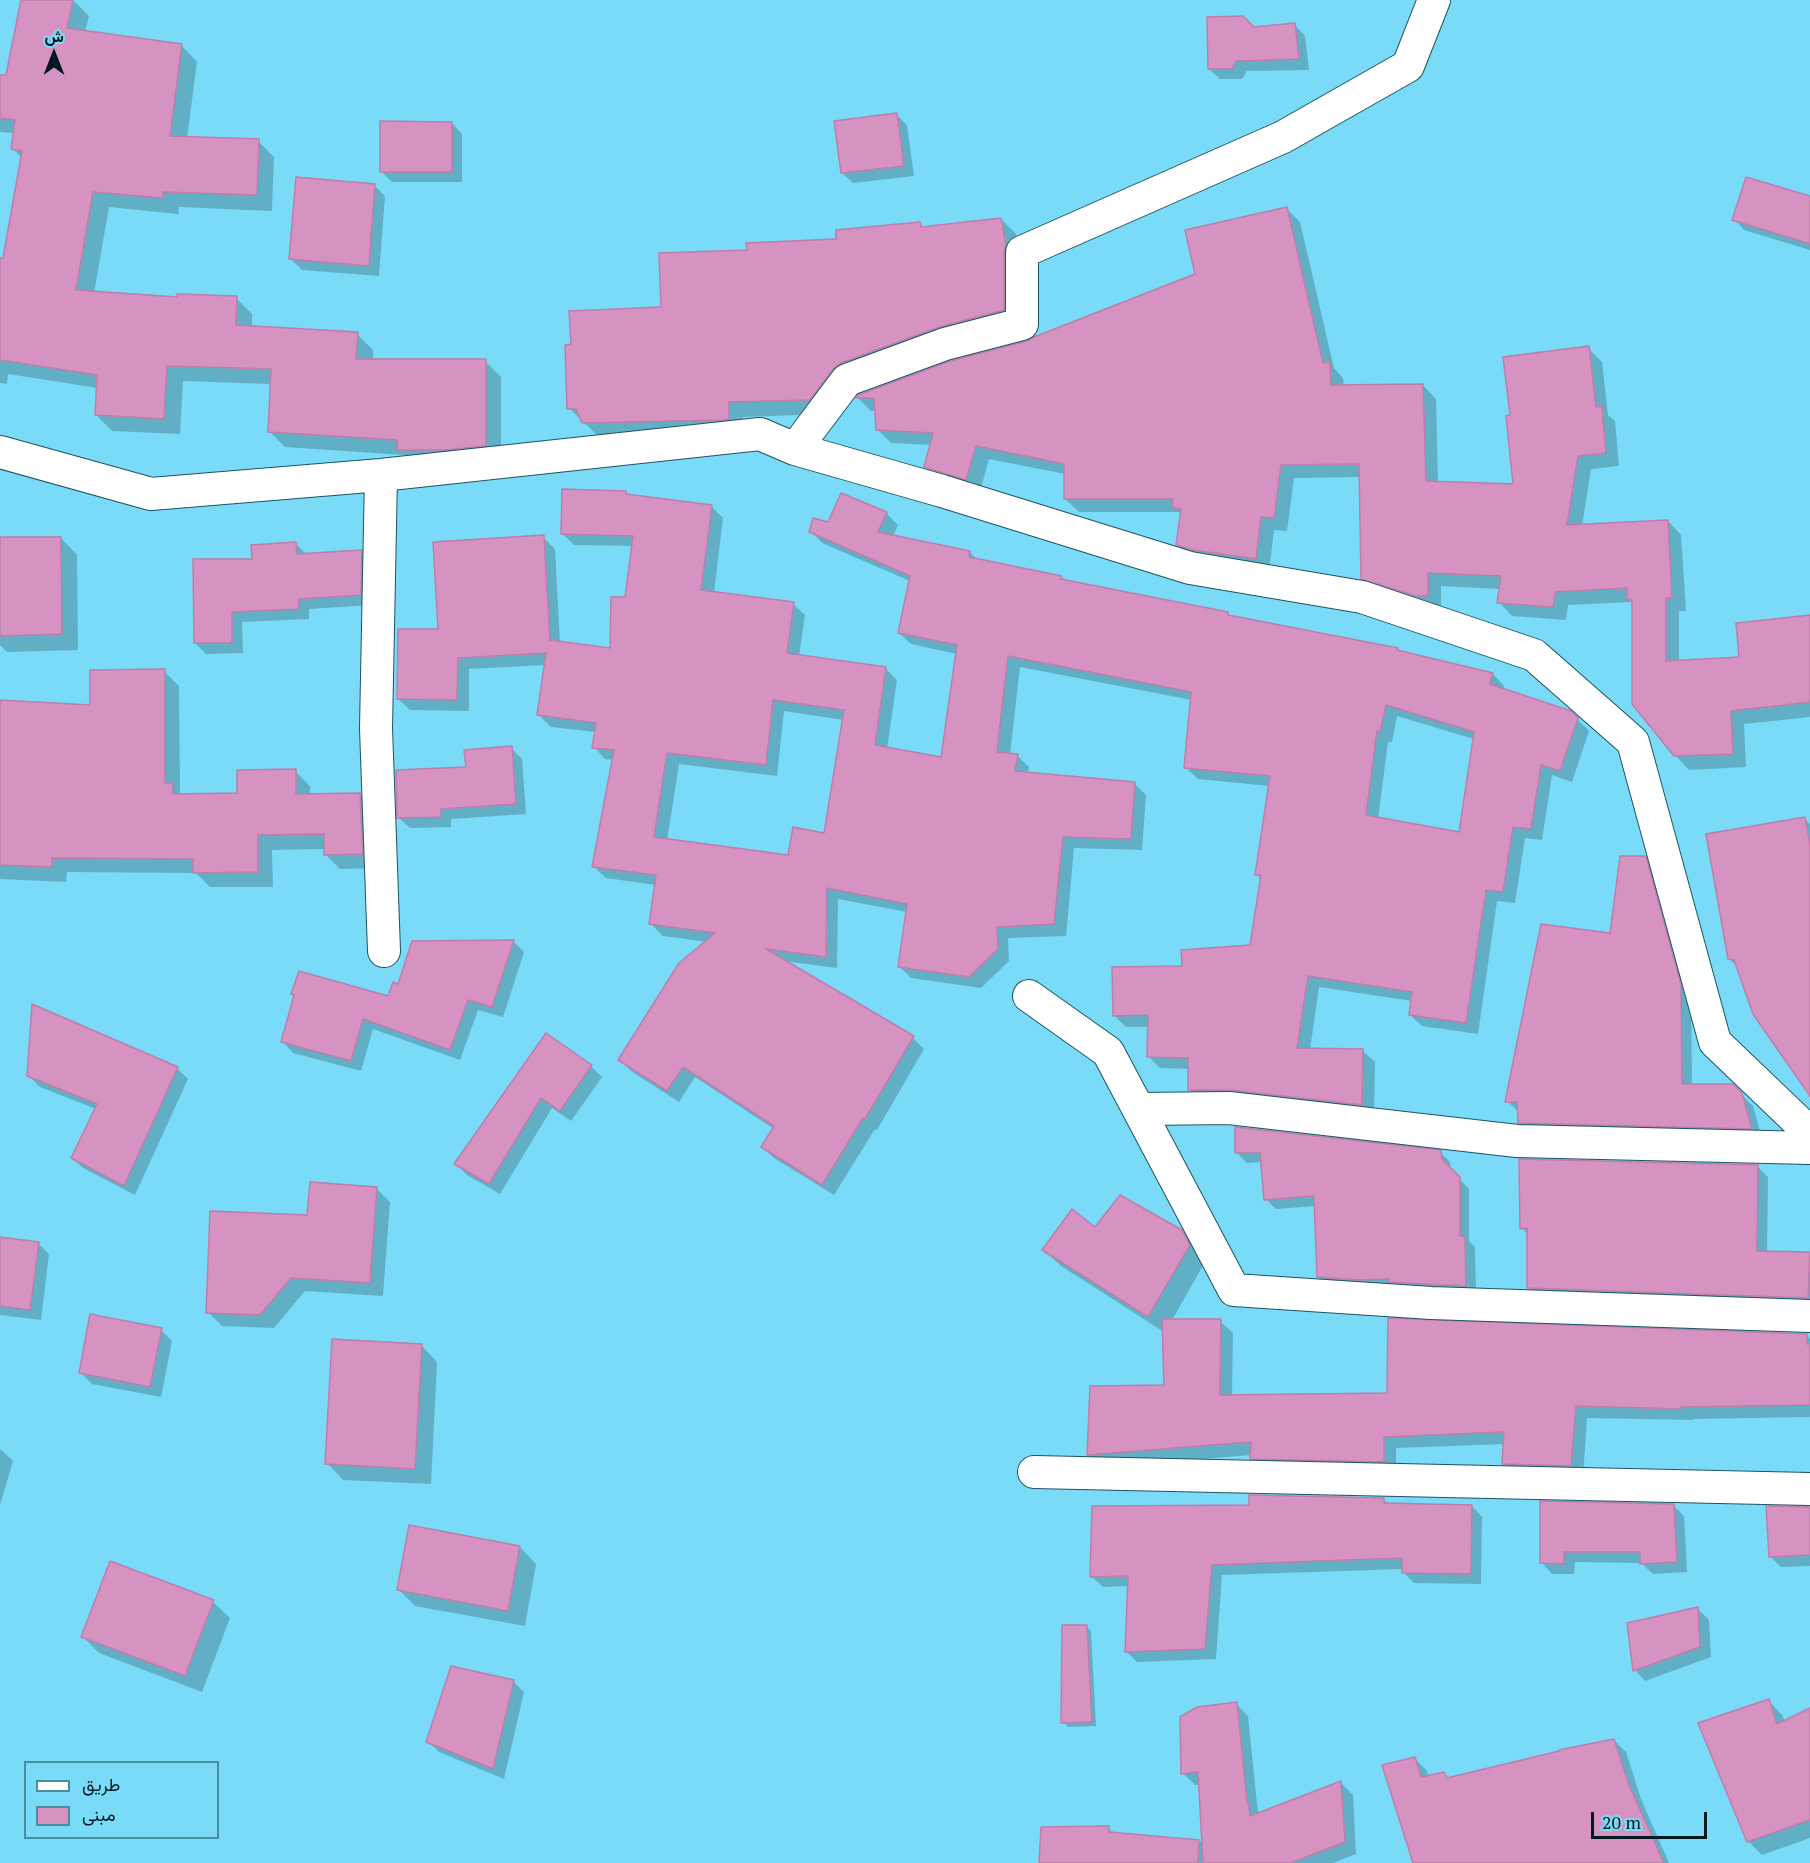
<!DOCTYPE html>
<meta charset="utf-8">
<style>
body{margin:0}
#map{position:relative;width:1810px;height:1863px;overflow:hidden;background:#79dbf7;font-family:"PT Serif",Vazirmatn,serif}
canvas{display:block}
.legend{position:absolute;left:24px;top:1761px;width:195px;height:78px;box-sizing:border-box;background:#79dbf7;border:2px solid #498da1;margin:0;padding:8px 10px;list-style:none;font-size:18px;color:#001921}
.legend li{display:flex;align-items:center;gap:12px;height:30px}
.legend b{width:30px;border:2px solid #498da1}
.north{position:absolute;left:24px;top:24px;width:60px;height:60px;-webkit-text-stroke:4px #79dbf7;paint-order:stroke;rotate:0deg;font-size:16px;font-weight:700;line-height:24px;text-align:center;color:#001921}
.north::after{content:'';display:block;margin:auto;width:21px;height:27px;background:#001921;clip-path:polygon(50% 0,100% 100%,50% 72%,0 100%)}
.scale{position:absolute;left:1591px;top:1812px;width:116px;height:27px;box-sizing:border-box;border:3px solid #001921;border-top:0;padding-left:8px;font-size:18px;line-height:21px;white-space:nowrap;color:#001921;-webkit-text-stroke:4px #79dbf7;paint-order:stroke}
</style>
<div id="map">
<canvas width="1810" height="1863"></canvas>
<ul class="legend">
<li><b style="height:8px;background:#fff"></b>طريق</li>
<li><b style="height:16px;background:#d693c2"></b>مبنى</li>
</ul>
<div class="north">ش</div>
<div class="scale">20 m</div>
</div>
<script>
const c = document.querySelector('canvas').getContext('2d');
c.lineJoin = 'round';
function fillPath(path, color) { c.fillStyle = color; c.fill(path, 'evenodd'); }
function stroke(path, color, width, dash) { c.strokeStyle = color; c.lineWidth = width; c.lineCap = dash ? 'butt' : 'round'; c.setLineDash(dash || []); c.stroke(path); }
const shadow = new Path2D(`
 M 23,0 L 73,0 L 89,16 L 85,32 L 181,45 L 197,62 L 187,138 L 258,141 L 274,157 L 272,211 L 179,207 L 178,214 L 109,207 L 94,293 L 179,298 L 236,298 L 252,314 L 252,327 L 357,334 L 373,350 L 373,361 L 485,361 L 501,377 L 501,461 L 415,465 L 404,455 L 285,447 L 269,431 L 272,384 L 183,381 L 180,434 L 112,431 L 96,415 L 98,388 L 8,374 L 7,384 L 0,383 L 0,259 L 4,260 L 22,158 L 12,148 L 15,133 L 0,132 L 0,98 L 2,100 Z
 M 1295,25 L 1305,36 L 1309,70 L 1247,71 L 1242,79 L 1220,79 L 1209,69 L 1254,29 Z
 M 896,114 L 907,125 L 914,176 L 853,183 L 842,173 Z
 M 452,123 L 462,134 L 462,182 L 392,182 L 381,171 Z
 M 374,185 L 385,196 L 379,276 L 302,270 L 291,259 Z
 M 1810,198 L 1810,250 L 1744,230 L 1734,219 Z
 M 1286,208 L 1300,222 L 1334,368 L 1343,378 L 1344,387 L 1423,385 L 1436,399 L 1438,483 L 1515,485 L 1588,348 L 1602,362 L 1608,415 L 1615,421 L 1619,466 L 1591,469 L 1582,526 L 1668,521 L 1681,535 L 1686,611 L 1679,611 L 1679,661 L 1741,658 L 1810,617 L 1810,717 L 1744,724 L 1746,767 L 1689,770 L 1675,755 L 1631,602 L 1568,605 L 1566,620 L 1512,616 L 1499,602 L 1500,589 L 1441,586 L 1441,609 L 1377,592 L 1363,578 L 1361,477 L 1294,478 L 1287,531 L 1274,530 L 1269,572 L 1191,558 L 1177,544 L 1182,515 L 1179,512 L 1079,512 L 1065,499 L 1065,474 L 989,459 L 980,492 L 939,480 L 925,467 L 931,445 L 891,443 L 877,429 L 876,411 L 871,411 L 858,398 L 1028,343 L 1197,275 Z
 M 1001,219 L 1016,234 L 1021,261 L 1019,325 L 856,378 L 825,414 L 743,417 L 744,434 L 599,437 L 569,408 L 662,309 L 748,251 L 838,240 L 919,224 L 924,228 Z
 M 625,492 L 628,496 L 711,506 L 723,518 L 714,593 L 793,604 L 805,615 L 799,656 L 885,668 L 897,680 L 887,749 L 943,759 L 957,654 L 911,644 L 899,633 L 910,581 L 822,543 L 811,531 L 829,523 L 886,513 L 898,525 L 893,536 L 970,552 L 978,561 L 1061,577 L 1064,581 L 1227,613 L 1231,617 L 1397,649 L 1400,652 L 1493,674 L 1504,686 L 1503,690 L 1577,719 L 1589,731 L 1572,782 L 1552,775 L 1542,840 L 1525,838 L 1515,903 L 1497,901 L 1478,1034 L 1422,1026 L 1410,1015 L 1412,1001 L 1319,987 L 1310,1050 L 1363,1051 L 1375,1062 L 1374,1116 L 1202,1102 L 1190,1090 L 1190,1069 L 1160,1068 L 1148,1056 L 1149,1027 L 1126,1027 L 1114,1015 L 1183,968 L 1252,946 L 1261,880 L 1256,874 L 1270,786 L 1198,779 L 1186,768 L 1192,700 L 1020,667 L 1010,755 L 1017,755 L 1029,767 L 1028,773 L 1135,784 L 1146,795 L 1142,850 L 1074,848 L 1066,936 L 1008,938 L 1009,961 L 981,988 L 911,978 L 899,966 L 907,912 L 838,899 L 837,968 L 783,961 L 913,1038 L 924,1049 L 877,1130 L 875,1129 L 834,1195 L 774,1158 L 763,1147 L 774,1129 L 695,1077 L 679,1102 L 631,1071 L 620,1059 L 708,942 L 663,936 L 651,924 L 656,885 L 606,878 L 594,867 L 614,760 L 605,759 L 594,747 L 596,732 L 551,727 L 539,715 L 546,665 L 469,669 L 469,711 L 410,710 L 398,699 L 439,631 L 543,537 L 555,549 L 560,643 L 612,650 L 627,599 L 633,546 L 574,545 L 562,533 ZM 784,711 L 844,720 L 825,835 L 789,857 L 667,841 L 679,764 L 777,776 ZM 1397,716 L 1474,739 L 1461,834 L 1378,819 L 1388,742 L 1392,742 Z
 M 61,538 L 77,555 L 78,650 L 7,652 L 0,645 L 0,539 Z
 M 296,544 L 307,555 L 361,551 L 372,562 L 371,605 L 309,609 L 309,619 L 242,622 L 243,653 L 206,654 L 195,643 L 253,561 Z
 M 164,671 L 179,686 L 180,792 L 184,796 L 239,795 L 295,771 L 310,786 L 310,795 L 360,794 L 375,809 L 377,868 L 340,869 L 325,854 L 325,849 L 272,850 L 273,887 L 210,887 L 196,873 L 67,872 L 66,882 L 0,879 L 0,702 L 91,706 Z
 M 511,748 L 522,759 L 526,814 L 451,819 L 451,827 L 410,828 L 399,818 L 467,769 Z
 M 1804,819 L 1810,824 L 1810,1094 L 1739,968 L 1729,959 Z
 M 1645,858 L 1656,869 L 1691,997 L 1692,1085 L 1732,1085 L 1753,1106 L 1762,1139 L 1530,1133 L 1519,1122 L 1519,1112 L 1507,1101 L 1612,935 Z
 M 513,941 L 524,952 L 503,1017 L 478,1010 L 460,1060 L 373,1029 L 361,1071 L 293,1053 L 283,1042 L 389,998 L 399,986 Z
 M 33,1006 L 177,1068 L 188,1079 L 135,1195 L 83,1168 L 72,1158 L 96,1109 L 40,1087 L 29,1076 Z
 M 547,1035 L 591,1066 L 602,1077 L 571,1121 L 552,1108 L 500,1194 L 467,1175 L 456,1164 Z
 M 1440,1152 L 1450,1162 L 1451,1170 L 1469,1189 L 1469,1241 L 1475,1247 L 1476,1296 L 1328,1287 L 1318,1277 L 1316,1206 L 1276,1209 L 1266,1199 L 1263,1162 L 1247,1163 L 1237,1153 Z
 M 1757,1166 L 1768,1177 L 1767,1253 L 1810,1254 L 1810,1308 L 1540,1299 L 1529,1288 L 1528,1235 L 1522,1228 Z
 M 376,1188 L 390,1202 L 383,1296 L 305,1291 L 274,1328 L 222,1326 L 208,1312 L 309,1217 Z
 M 1096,1229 L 1181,1231 L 1198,1248 L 1205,1262 L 1172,1320 L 1220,1321 L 1233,1333 L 1232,1396 L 1388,1394 L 1807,1335 L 1810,1339 L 1810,1417 L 1693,1419 L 1693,1420 L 1587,1418 L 1583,1477 L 1516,1476 L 1503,1464 L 1505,1444 L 1396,1448 L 1396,1473 L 1264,1470 L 1252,1458 L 1252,1455 L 1101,1467 L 1088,1455 L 1166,1386 L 1164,1332 L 1061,1266 L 1044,1250 Z
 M 0,1238 L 38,1243 L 49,1254 L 41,1320 L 0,1315 Z
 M 161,1330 L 172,1341 L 161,1397 L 92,1384 L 81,1373 Z
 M 421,1345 L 437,1362 L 431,1484 L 343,1480 L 327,1463 Z
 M 0,1449 L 13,1461 L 0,1505 Z
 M 1383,1499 L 1389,1504 L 1472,1506 L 1482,1517 L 1481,1584 L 1414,1583 L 1403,1572 L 1403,1569 L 1222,1575 L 1216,1659 L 1137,1662 L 1126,1651 L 1129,1586 L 1103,1587 L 1092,1577 L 1250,1506 Z
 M 1542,1503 L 1674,1506 L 1684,1516 L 1687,1572 L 1653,1574 L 1641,1563 L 1575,1562 L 1574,1574 L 1552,1574 L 1542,1563 Z
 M 1810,1510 L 1810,1566 L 1781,1567 L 1770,1556 Z
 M 520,1547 L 536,1564 L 525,1626 L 415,1606 L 399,1590 Z
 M 213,1602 L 230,1618 L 202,1692 L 99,1653 L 83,1637 Z
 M 1698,1609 L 1709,1620 L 1711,1657 L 1645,1681 L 1635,1670 Z
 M 1086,1626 L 1091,1631 L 1096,1726 L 1068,1727 L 1063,1722 Z
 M 513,1681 L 524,1692 L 504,1779 L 439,1752 L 428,1741 Z
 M 1768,1700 L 1782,1715 L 1785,1722 L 1810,1709 L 1810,1838 L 1762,1855 L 1748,1841 Z
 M 1236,1704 L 1248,1716 L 1258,1813 L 1341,1783 L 1353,1795 L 1356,1854 L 1333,1863 L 1041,1863 L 1108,1828 L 1115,1834 L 1204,1842 L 1200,1785 L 1195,1785 L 1183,1773 Z
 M 1614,1740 L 1626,1752 L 1641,1799 L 1669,1863 L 1416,1863 L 1415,1759 L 1427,1771 L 1428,1777 L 1443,1774 L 1448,1779 Z`);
const building = new Path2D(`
 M 21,0 L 73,0 L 67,28 L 182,44 L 170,136 L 259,139 L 257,195 L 163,192 L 163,198 L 93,192 L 76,290 L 177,297 L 177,294 L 237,296 L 236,325 L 358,332 L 356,359 L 486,359 L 486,446 L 446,450 L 397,450 L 397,440 L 268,432 L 271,369 L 167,366 L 164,419 L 95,415 L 97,375 L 0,360 L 0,258 L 3,258 L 22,151 L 11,149 L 15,120 L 0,118 L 0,75 L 6,75 Z
 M 1243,16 L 1254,27 L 1295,23 L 1299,59 L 1236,61 L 1232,69 L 1208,69 L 1207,17 Z
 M 897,113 L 904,166 L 841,173 L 834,121 Z
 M 380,121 L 452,122 L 452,172 L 380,172 Z
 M 296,177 L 375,184 L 369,266 L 289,259 Z
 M 1746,177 L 1810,196 L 1810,244 L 1732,220 Z
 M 1287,207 L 1323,363 L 1330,362 L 1331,385 L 1423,384 L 1426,481 L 1513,484 L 1506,416 L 1510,415 L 1503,357 L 1589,346 L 1596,407 L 1602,406 L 1606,453 L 1578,456 L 1567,525 L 1668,520 L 1672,598 L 1666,598 L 1666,661 L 1739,657 L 1736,623 L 1810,615 L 1810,702 L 1731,711 L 1733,754 L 1674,756 L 1632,704 L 1632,600 L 1627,600 L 1627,588 L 1555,592 L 1553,607 L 1497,603 L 1501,576 L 1428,573 L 1428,596 L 1416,596 L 1361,579 L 1359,464 L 1281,465 L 1274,518 L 1261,517 L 1256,559 L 1194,550 L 1176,545 L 1181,509 L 1172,508 L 1173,499 L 1064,499 L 1064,464 L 976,446 L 966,480 L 924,467 L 933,433 L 876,430 L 874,398 L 856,398 L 858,395 L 950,361 L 1027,341 L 1034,337 L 1195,274 L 1185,230 Z
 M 1001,218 L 1006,245 L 1004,252 L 1004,310 L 939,327 L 841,363 L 833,369 L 810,400 L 729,402 L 729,419 L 724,420 L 582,423 L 576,409 L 567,409 L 565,345 L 571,344 L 569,311 L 661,307 L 659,253 L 747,250 L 746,243 L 836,239 L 836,230 L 920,222 L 921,227 Z
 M 562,489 L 626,491 L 626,494 L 712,505 L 701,590 L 794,602 L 787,653 L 886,667 L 875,745 L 941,757 L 957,645 L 898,633 L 910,576 L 809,532 L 813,518 L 828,522 L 841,493 L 887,512 L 878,532 L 970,551 L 969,557 L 1062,576 L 1061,579 L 1228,612 L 1228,615 L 1398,648 L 1397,650 L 1493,673 L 1490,684 L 1571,711 L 1578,718 L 1560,771 L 1541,765 L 1531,829 L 1513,827 L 1503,892 L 1486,890 L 1466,1023 L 1409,1015 L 1412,992 L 1308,976 L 1297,1048 L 1363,1049 L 1362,1105 L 1231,1090 L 1188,1090 L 1188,1058 L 1147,1057 L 1148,1015 L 1113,1016 L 1112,967 L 1182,966 L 1181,950 L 1250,945 L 1261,875 L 1255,875 L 1270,776 L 1184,768 L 1191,692 L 1008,656 L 997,752 L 1018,754 L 1015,771 L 1135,782 L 1131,839 L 1063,837 L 1054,924 L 997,927 L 998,949 L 969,977 L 898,967 L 907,904 L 827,888 L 826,957 L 766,949 L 914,1036 L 865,1119 L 863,1118 L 822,1185 L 761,1147 L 774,1126 L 683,1067 L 667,1091 L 618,1060 L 679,963 L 715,933 L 649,924 L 656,875 L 592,867 L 614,750 L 592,748 L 596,723 L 537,715 L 546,653 L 458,658 L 457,700 L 397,699 L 398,629 L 438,629 L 433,542 L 544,535 L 550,640 L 610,648 L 611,597 L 625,597 L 633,536 L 561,534 ZM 773,700 L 844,710 L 824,833 L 793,827 L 788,855 L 654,837 L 667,753 L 766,765 ZM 1386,705 L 1474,732 L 1459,832 L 1366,815 L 1377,731 L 1380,732 Z
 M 0,537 L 61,537 L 62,634 L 0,636 Z
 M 296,542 L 297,554 L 362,550 L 361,595 L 299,599 L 299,609 L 232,612 L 232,643 L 194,643 L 193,559 L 252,559 L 251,545 Z
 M 165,669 L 165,783 L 173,783 L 173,794 L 237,793 L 237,770 L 296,769 L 296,794 L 360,793 L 363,854 L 324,855 L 324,834 L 258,835 L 258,872 L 193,873 L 193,859 L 52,858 L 52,867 L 0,865 L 0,700 L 90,705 L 90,670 Z
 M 512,746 L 516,804 L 441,809 L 441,817 L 397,818 L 396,770 L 466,767 L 464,750 Z
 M 1805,817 L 1810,845 L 1810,1096 L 1753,1014 L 1734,960 L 1728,959 L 1706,834 Z
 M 1620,856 L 1646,856 L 1681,985 L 1682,1084 L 1733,1084 L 1742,1093 L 1752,1129 L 1518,1123 L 1517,1102 L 1505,1102 L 1541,924 L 1610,933 Z
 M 514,940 L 492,1007 L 468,1000 L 450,1050 L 363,1019 L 351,1061 L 281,1042 L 294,995 L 291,994 L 299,971 L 388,996 L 393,982 L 398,984 L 412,941 Z
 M 32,1004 L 178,1067 L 124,1186 L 71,1158 L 97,1104 L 27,1076 Z
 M 546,1033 L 592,1065 L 560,1111 L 541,1098 L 489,1184 L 454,1164 Z
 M 1235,1127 L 1441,1150 L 1442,1159 L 1460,1177 L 1460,1236 L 1465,1236 L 1466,1286 L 1389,1282 L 1389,1279 L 1359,1280 L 1317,1277 L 1314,1196 L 1264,1200 L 1260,1153 L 1235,1153 Z
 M 1519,1159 L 1758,1165 L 1757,1251 L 1810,1252 L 1808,1298 L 1527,1288 L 1527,1228 L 1520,1229 Z
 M 310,1182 L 377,1187 L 370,1283 L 291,1278 L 260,1315 L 206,1313 L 210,1211 L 307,1215 Z
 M 1120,1195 L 1182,1230 L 1190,1245 L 1148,1317 L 1042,1250 L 1072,1209 L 1095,1227 Z
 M 0,1237 L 39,1242 L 30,1310 L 0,1306 Z
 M 90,1314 L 162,1328 L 150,1387 L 79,1373 Z
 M 1388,1318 L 1807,1334 L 1807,1344 L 1810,1344 L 1810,1405 L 1681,1407 L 1681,1409 L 1576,1406 L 1571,1466 L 1502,1464 L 1504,1432 L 1384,1437 L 1384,1462 L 1250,1459 L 1251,1442 L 1087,1455 L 1090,1386 L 1164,1385 L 1162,1319 L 1221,1319 L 1220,1395 L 1387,1393 Z
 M 332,1339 L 422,1344 L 415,1469 L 325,1464 Z
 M 1249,1495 L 1384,1498 L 1384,1503 L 1472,1505 L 1471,1574 L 1402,1573 L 1402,1558 L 1212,1565 L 1205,1649 L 1125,1652 L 1128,1576 L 1090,1577 L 1092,1506 L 1249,1505 Z
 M 1540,1501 L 1674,1504 L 1677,1562 L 1640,1564 L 1640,1552 L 1564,1552 L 1564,1564 L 1540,1563 Z
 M 1766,1506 L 1810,1507 L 1810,1555 L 1769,1557 Z
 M 409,1525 L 520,1546 L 508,1611 L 397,1590 Z
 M 110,1561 L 214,1600 L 185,1676 L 81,1637 Z
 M 1698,1607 L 1700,1647 L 1633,1671 L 1627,1623 Z
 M 1062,1625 L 1087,1625 L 1092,1722 L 1061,1723 Z
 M 451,1666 L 514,1680 L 493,1769 L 426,1742 Z
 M 1769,1699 L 1777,1724 L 1810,1708 L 1810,1820 L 1747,1842 L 1698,1723 Z
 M 1237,1702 L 1247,1802 L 1248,1802 L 1250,1816 L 1341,1781 L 1345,1842 L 1291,1863 L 1203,1863 L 1198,1772 L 1181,1774 L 1180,1717 L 1197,1707 Z
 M 1614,1739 L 1629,1785 L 1664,1863 L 1413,1863 L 1382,1765 L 1415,1757 L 1421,1777 L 1444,1772 L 1447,1778 L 1559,1751 L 1559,1750 Z
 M 1109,1826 L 1109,1832 L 1199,1840 L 1198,1863 L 1039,1863 L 1041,1827 Z`);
const street = new Path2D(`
 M 795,449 L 847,380 L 945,344 L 1022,324 L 1022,252 L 1283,137 L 1408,66 L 1434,0
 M 0,452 L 151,494 L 381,475 L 760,434 L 795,449 L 942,491 L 1190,568 L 1362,597 L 1534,655 L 1633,742 L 1715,1042 L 1810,1133
 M 381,475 L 376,728 L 384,951
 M 1029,996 L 1108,1052 L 1234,1290 L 1431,1303 L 1810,1316
 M 1139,1109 L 1229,1108 L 1517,1141 L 1810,1148
 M 1034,1472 L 1810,1489`);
fillPath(shadow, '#0003');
fillPath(building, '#d693c2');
stroke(building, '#be7dab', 1.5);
stroke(street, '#1e5462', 34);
stroke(street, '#fff', 32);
</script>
